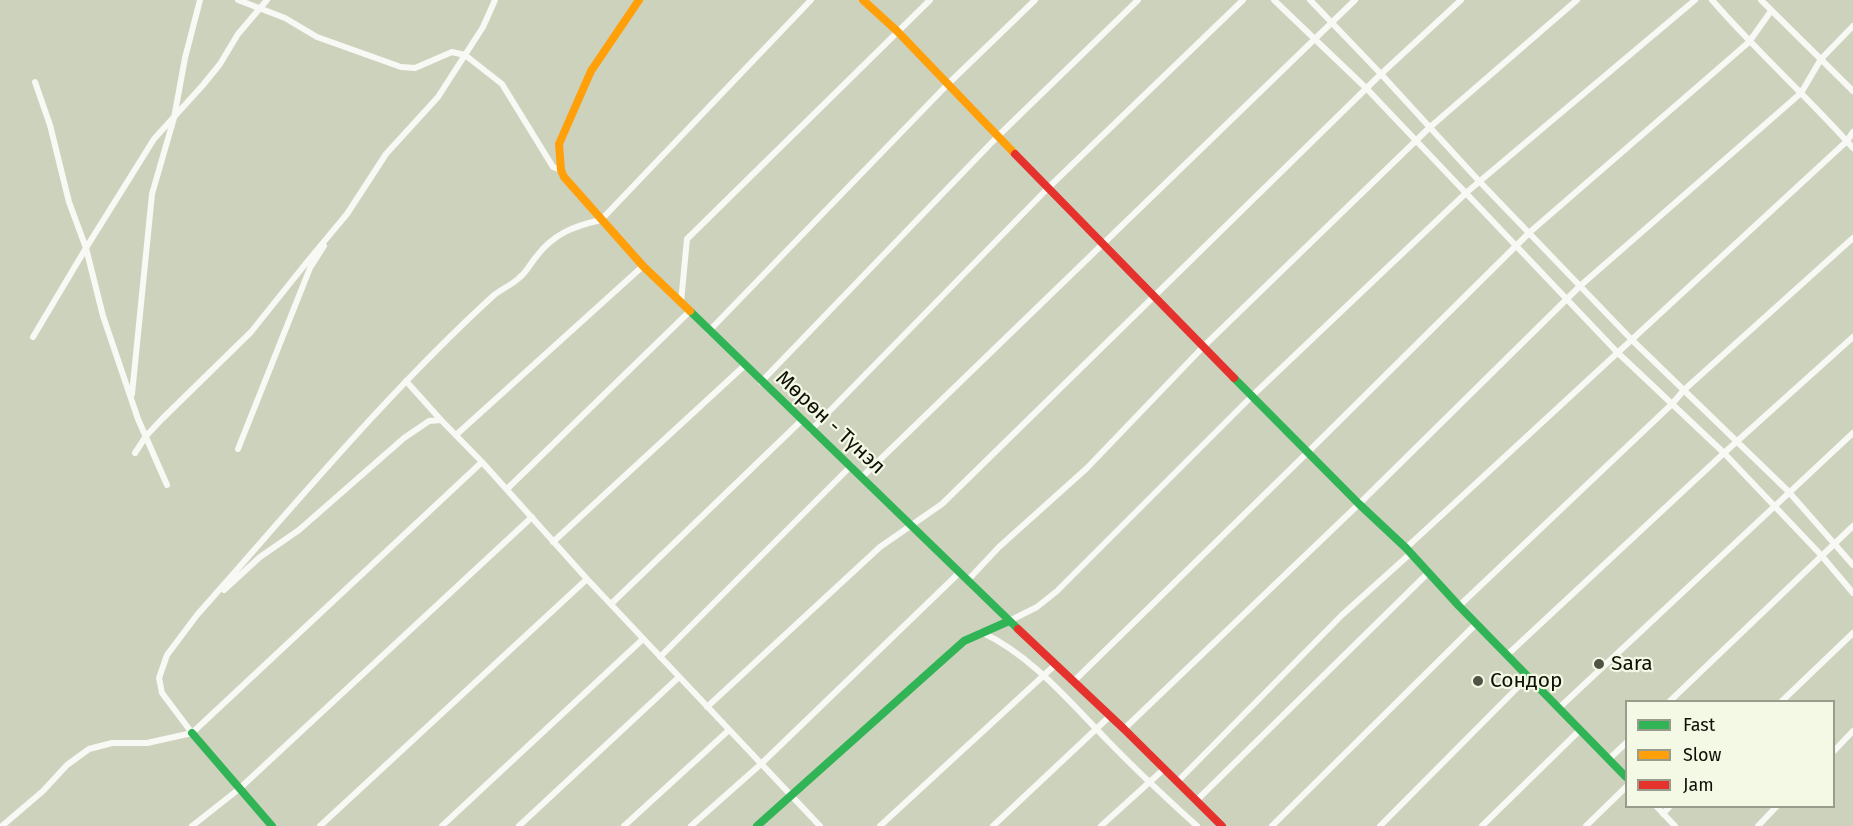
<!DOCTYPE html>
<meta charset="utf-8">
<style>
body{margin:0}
#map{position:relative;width:1853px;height:826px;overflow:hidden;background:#cdd2bd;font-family:"Fira Sans",sans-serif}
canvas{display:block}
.legend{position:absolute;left:1625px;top:700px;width:210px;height:108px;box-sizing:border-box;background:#f4f9e6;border:2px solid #989c8c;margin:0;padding:8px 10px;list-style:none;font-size:18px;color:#0d1004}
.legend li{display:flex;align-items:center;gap:12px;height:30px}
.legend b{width:30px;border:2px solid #989c8c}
</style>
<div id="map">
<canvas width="1853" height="826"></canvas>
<ul class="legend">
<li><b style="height:8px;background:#30b455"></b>Fast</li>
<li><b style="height:8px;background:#ff9f0a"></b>Slow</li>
<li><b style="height:8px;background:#e5322d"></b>Jam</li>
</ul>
</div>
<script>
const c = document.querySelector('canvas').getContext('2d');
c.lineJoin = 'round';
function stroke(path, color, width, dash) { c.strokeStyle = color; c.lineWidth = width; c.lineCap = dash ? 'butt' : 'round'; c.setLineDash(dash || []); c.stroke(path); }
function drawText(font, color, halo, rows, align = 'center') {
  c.font = font + ' "Fira Sans",sans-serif'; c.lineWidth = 4.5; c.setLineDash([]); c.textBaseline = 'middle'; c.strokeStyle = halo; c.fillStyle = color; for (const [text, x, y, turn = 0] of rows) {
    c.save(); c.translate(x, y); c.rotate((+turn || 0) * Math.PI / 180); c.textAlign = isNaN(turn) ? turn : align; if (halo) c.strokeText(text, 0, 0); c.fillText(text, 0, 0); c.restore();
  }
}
const street = new Path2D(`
 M 238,0 L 285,18 L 317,37 L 401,67 L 415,68 L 452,52 L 465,55 L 502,84 L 553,167 L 561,170
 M 1274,0 L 1367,89 L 1617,352 L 1724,453 L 1821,555 L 1853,593
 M 1310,0 L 1381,74 L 1479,181 L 1631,339 L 1788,491 L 1853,565
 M 1712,0 C 1757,52 1808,97 1853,148
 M 1761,0 L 1853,91
 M 35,82 L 50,125 L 69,202 L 86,248 L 103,316 L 138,419 L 167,485
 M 681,302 L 687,239 L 930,0
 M 709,331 L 947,85 L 1035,0
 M 33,337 L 86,248 L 154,139 L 203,85 L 220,64 L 238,34 L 267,0
 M 406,381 L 441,420
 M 761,382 L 998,136 L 1138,0
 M 132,394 L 152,194 L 174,118 L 185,58 L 200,0
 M 811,430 L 1049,187 L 1243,0
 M 456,435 L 643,266
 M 238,449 L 310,268 L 324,246
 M 135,453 L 146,436 L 162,419 L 251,332 L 307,262 L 347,214 L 386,154 L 438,97 L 483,27 L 495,0
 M 862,477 L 1355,0
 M 507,489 L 690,311
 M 553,542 L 744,366
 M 1406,548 L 1847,141 L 1853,132
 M 968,580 L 999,547 L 1087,468 L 1204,346 L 1429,128 L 1577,0
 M 224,590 L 260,557 L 299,530 L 404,438 L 429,421 L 441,420 L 482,462 L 587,579 L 820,826
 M 611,604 L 802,420
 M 1459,606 L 1672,404 L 1684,390 L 1853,238
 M 1009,621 L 1037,607 L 1057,591 L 1252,396 L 1467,192 L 1695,0
 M 981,632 C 1031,655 1069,701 1107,740 C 1136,770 1166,798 1197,826
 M 1507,655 L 1724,453 L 1853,337
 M 660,657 L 851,466
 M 1073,682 L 1308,452 L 1530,232 L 1749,42 L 1771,11
 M 1669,702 L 1853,526
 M 1781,702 L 1853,633
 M 707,707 L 880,547 L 942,504 L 1381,74 L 1461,0
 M 1559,708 L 1853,433
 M 1124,729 L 1359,504 L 1580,286 L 1801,93 L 1821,59 L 1853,26
 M 192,733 L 162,693 L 159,678 L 167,655 L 197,615 C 293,507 386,394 493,296 C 501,289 512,285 519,278 C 527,272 530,264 536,257 C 553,234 574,226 601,220 L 811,0
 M 1834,751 L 1853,731
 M 1608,760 L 1626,743
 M 1177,782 L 1342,615 L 1411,553
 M 1196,801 L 1429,572
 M 1656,806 L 1675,826
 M 1663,814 L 1670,806
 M 2,826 L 43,791 L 67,765 L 89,749 L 112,743 L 147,743 L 192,733 L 482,462
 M 192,826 L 239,789 L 532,517
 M 320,826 L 587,579
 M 442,826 L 643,639
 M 519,826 L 679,677
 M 624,826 L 729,730
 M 691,826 L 761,764 L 960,572
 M 880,826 L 1055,665
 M 993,826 L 1110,716
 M 1101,826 L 1164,769
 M 1272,826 L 1476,624
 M 1380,826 L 1528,677
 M 1482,826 L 1580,730
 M 1586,826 L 1626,787
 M 1758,826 L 1777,806`);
const fast = new Path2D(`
 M 690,311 L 1018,629
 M 1234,378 L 1359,504 L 1406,548 L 1459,606 L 1626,777
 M 192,733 L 272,826
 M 757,826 L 964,641 L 1009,621`);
const slow = new Path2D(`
 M 639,0 L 591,71 L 559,144 L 561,170 L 564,177 L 643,266 L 690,311
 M 863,0 L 897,31 L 1015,154`);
const jam = new Path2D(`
 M 1015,154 L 1234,378
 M 1018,629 L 1124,729 L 1222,826`);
const markers = [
 [1599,664,6,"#505445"],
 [1478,681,6,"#505445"]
];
const streetNames = [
 ["Мөрөн - Түнэл",830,423,43]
];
const poiNames = [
 ["Sara",1611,664],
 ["Сондор",1490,681]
];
stroke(street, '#f8f8f5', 6);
stroke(fast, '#30b455', 8);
stroke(slow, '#ff9f0a', 8);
stroke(jam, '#e5322d', 8);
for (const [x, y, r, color] of markers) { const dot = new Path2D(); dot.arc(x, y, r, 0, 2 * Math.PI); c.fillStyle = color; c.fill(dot); stroke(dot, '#f4f9e6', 2); }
drawText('21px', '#0d1004', '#f4f9e6', streetNames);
drawText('21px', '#0d1004', '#f4f9e6', poiNames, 'left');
</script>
